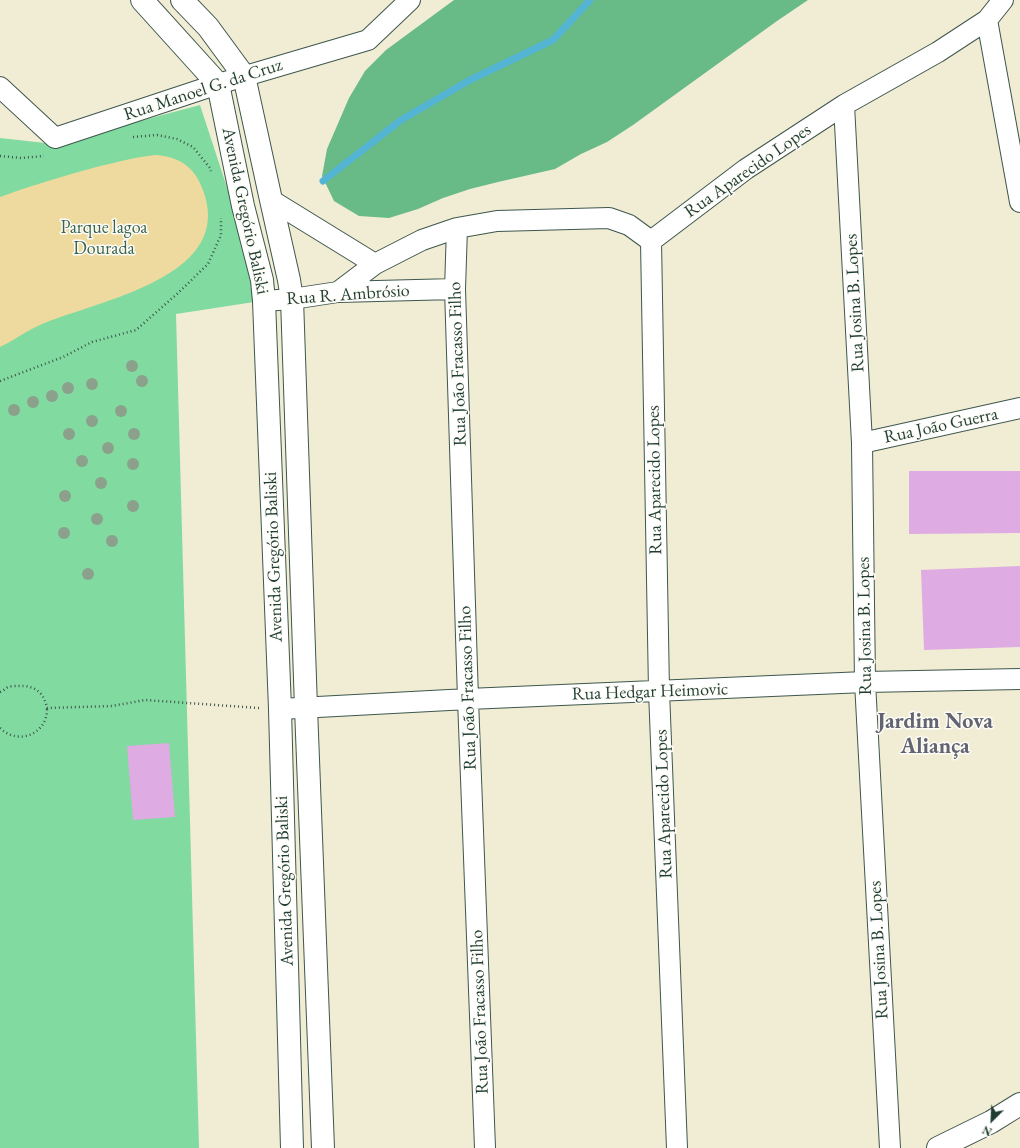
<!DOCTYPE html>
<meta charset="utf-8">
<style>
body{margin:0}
#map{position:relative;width:1020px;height:1148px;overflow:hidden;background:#f1ecd4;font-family:"EB Garamond",serif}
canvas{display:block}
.north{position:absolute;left:972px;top:1100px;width:40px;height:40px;-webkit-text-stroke:3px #fdfcf7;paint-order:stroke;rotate:204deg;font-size:11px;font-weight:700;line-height:16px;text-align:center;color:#1f3d34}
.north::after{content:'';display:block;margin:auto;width:14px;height:18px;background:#1f3d34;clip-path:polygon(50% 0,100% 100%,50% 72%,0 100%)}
</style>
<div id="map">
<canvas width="1020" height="1148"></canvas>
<div class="north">N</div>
</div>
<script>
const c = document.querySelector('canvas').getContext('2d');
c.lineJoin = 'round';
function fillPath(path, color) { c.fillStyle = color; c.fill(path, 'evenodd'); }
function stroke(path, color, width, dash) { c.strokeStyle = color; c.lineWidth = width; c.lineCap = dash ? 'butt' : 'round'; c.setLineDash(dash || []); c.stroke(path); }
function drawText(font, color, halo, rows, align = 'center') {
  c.font = font + ' "EB Garamond",serif'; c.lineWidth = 3; c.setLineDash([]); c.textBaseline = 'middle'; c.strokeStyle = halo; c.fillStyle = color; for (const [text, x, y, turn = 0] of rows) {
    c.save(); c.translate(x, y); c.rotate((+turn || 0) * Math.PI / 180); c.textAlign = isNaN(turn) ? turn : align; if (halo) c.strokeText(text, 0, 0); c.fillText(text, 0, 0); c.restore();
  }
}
const green = new Path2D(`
 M 200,105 L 236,215 L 254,285 L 254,302 L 176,314 L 199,1148 L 0,1148 L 0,138 L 54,144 Z`);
const forest = new Path2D(`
 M 454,0 L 808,0 L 777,21 L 633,125 L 607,142 L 581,154 L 555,169 L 498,182 L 470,189 L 443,198 L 418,209 L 389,218 L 359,216 L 334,201 L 322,176 L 327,149 L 349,98 L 365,71 L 386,50 Z`);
const sand = new Path2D(`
 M 155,155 C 174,156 190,163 199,181 C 246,277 97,300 40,325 C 26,331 13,341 0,347 L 0,197 C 33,185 66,175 100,166 C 118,162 136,157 155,155 Z`);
const stream = new Path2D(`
 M 323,181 L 401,120 L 470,80 L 553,40 L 590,0`);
const building = new Path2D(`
 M 909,471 L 1020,471 L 1020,533 L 909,534 Z
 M 1020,566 L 1020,647 L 924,650 L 921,570 Z
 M 169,743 L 175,817 L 133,820 L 127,746 Z`);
const path = new Path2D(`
 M 133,137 L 157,135 L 177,139 L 193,147 L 210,168 L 211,171
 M 0,156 L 21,158 L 44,156
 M 0,381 L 63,357 L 92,342 L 136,330 L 177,294 L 208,264 L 221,235 L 221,218
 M 0,692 C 3,691 5,689 8,687 C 11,686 15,686 18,686 C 34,685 44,692 47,708 L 112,706 L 145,700 L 259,708
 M 0,728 C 18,746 48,734 47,708`);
const minor = new Path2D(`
 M 987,20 L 1020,202
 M 0,87 L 55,138 L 218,84 L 368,40 L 410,0
 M 844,105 L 862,443 L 865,682 L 890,1148
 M 271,200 L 375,264
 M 457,228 L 455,289 L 468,699 L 485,1148
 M 651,241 L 659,691 L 677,1148
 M 651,241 L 746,169 L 844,105 L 938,52 L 987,20 L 1003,0
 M 338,292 L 375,264 L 422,240 L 457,228 L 497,221 L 609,218 L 629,225 L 651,241
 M 264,301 L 292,299 L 338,292 L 455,289
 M 862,443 L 1020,408
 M 280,709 L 468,699 L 865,682 L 1020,679`);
const tertiary = new Path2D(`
 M 142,0 L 218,84 L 243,206 L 262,280 L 264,301 L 280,709 L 292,1148
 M 182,0 L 208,27 L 244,76 L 271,200 L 289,280 L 292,299 L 306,708 L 323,1148
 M 938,1148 L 991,1122 L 1020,1104`);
const trees = [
 [132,366],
 [142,381],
 [92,384],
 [68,388],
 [52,396],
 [33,402],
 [14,410],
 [121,411],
 [92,421],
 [69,434],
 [134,434],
 [108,448],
 [82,461],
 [133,464],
 [101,483],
 [65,496],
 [133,506],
 [97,519],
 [64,533],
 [112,541],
 [88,574]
];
const streetNames = [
 ["Rua Manoel G. da Cruz",203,90,-18],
 ["Rua Aparecido Lopes",748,171,-35],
 ["Avenida Gregório Baliski",245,211,78],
 ["Rua R. Ambrósio",348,295,-4],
 ["Rua Josina B. Lopes",855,303,-93],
 ["Rua João Fracasso Filho",458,364,-92],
 ["Rua João Guerra",941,426,-12],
 ["Rua Aparecido Lopes",655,480,-91],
 ["Avenida Gregório Baliski",274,557,-92],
 ["Rua Josina B. Lopes",865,626,-91],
 ["Rua João Fracasso Filho",468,688,-92],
 ["Rua Hedgar Heimovic",650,692,-2],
 ["Rua Aparecido Lopes",664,804,-92],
 ["Avenida Gregório Baliski",285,881,-92],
 ["Rua Josina B. Lopes",879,950,-93],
 ["Rua João Fracasso Filho",480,1012,-92]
];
const parkNames = [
 ["Parque lagoa",104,228],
 ["Dourada",104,249]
];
const districtNames = [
 ["Jardim Nova",935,722],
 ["Aliança",935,747]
];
fillPath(green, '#81daa0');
fillPath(forest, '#68ba86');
fillPath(sand, '#eeda9e');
stroke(stream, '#54b4d3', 7);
fillPath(building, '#deace2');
stroke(minor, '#3e574c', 22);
stroke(tertiary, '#3e574c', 24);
stroke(path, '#3e574c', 2.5, [1, 3]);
stroke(minor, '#fff', 20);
stroke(tertiary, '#fff', 22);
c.fillStyle = '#8ba18b';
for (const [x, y] of trees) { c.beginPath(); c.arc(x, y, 6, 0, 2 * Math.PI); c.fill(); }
drawText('18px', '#1f3d34', '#fdfcf7', streetNames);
drawText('18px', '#38644f', '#fdfcf7', parkNames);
drawText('bold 22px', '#626471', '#fdfcf7', districtNames);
</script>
